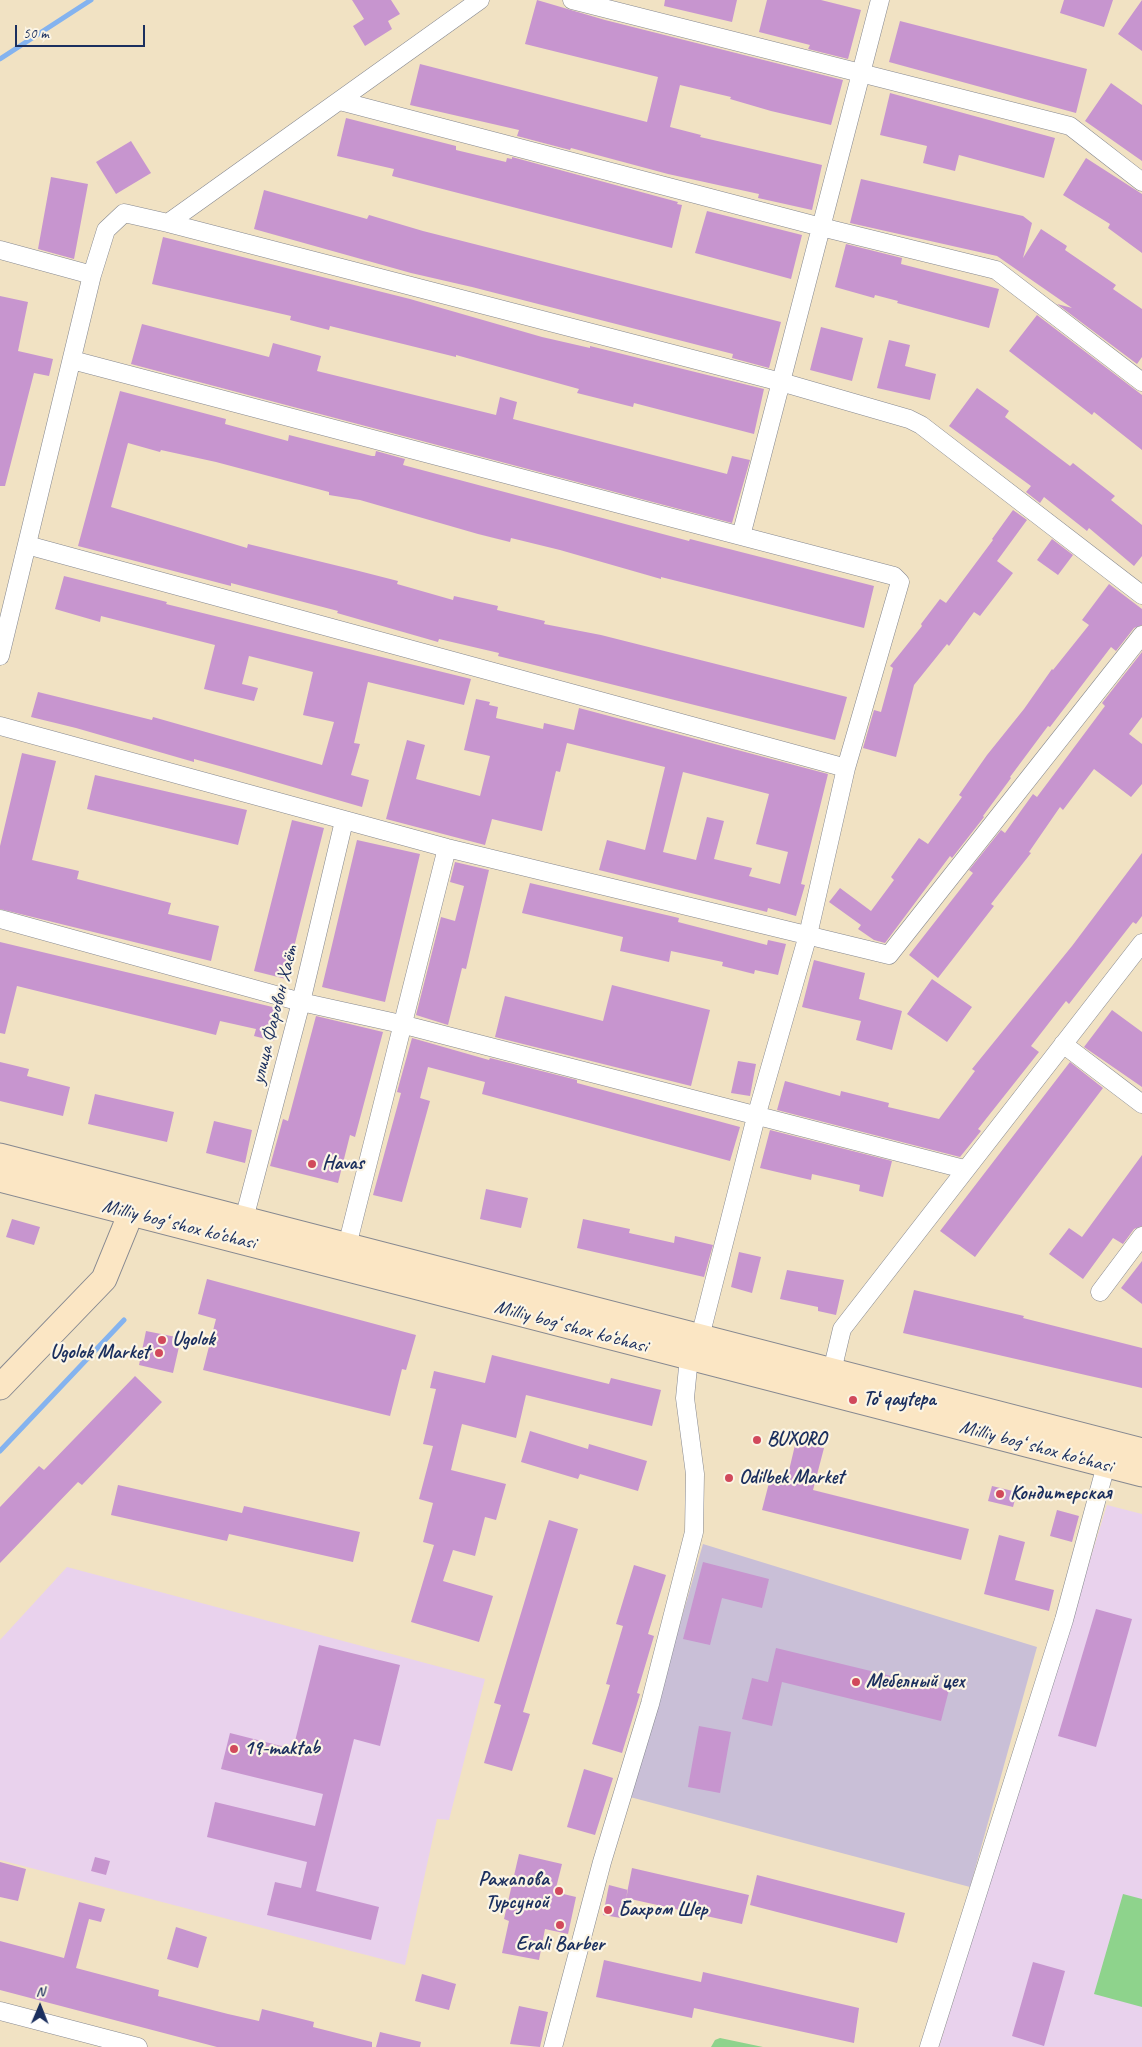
<!DOCTYPE html>
<meta charset="utf-8">
<style>
body{margin:0}
#map{position:relative;width:1142px;height:2047px;overflow:hidden;background:#f1e2c3;font-family:Caveat,sans-serif}
canvas{display:block}
.north{position:absolute;left:15px;top:1982px;width:50px;height:50px;-webkit-text-stroke:4px #fcf5e5;paint-order:stroke;rotate:1deg;font-size:14px;font-weight:700;line-height:20px;text-align:center;color:#1b2f5e}
.north::after{content:'';display:block;margin:auto;width:18px;height:22px;background:#1b2f5e;clip-path:polygon(50% 0,100% 100%,50% 72%,0 100%)}
.scale{position:absolute;left:15px;top:25px;width:130px;height:22px;box-sizing:border-box;border:2px solid #1b2f5e;border-top:0;padding-left:6px;font-size:15px;line-height:18px;white-space:nowrap;color:#1b2f5e;-webkit-text-stroke:4px #fcf5e5;paint-order:stroke}
</style>
<div id="map">
<canvas width="1142" height="2047"></canvas>
<div class="north">N</div>
<div class="scale">50 m</div>
</div>
<script>
const c = document.querySelector('canvas').getContext('2d');
c.lineJoin = 'round';
function fillPath(path, color) { c.fillStyle = color; c.fill(path, 'evenodd'); }
function stroke(path, color, width, dash) { c.strokeStyle = color; c.lineWidth = width; c.lineCap = dash ? 'butt' : 'round'; c.setLineDash(dash || []); c.stroke(path); }
function drawText(font, color, halo, rows, align = 'center') {
  c.font = font + ' Caveat,sans-serif'; c.lineWidth = 4.5; c.setLineDash([]); c.textBaseline = 'middle'; c.strokeStyle = halo; c.fillStyle = color; for (const [text, x, y, turn = 0] of rows) {
    c.save(); c.translate(x, y); c.rotate((+turn || 0) * Math.PI / 180); c.textAlign = isNaN(turn) ? turn : align; if (halo) c.strokeText(text, 0, 0); c.fillText(text, 0, 0); c.restore();
  }
}
const built = new Path2D(`
 M 1107,1505 L 1142,1514 L 1142,2047 L 939,2047 Z
 M 67,1567 L 485,1679 L 449,1820 L 437,1819 L 405,1965 L 0,1860 L 0,1640 Z`);
const industrial = new Path2D(`
 M 703,1544 L 1037,1647 L 970,1887 L 630,1797 Z`);
const green = new Path2D(`
 M 1123,1894 L 1142,1899 L 1142,2007 L 1094,1994 Z
 M 720,2038 L 763,2047 L 711,2047 L 715,2040 Z`);
const stream = new Path2D(`
 M 0,59 L 91,0
 M 0,1451 L 124,1320`);
const building = new Path2D(`
 M 352,0 L 391,0 L 400,14 L 388,21 L 392,29 L 365,46 L 353,26 L 364,19 Z
 M 537,0 L 605,20 L 843,80 L 831,125 L 771,111 L 730,99 L 731,97 L 680,85 L 670,127 L 701,135 L 700,137 L 822,165 L 812,210 L 758,198 L 759,194 L 668,174 L 571,148 L 570,150 L 517,136 L 519,130 L 410,105 L 420,64 L 647,122 L 658,77 L 525,44 Z
 M 665,0 L 737,0 L 732,22 L 664,6 Z
 M 767,0 L 821,0 L 861,10 L 848,59 L 808,49 L 810,45 L 759,32 Z
 M 1064,0 L 1113,0 L 1104,27 L 1060,13 Z
 M 1142,0 L 1142,51 L 1118,34 Z
 M 900,21 L 1087,69 L 1076,113 L 889,62 Z
 M 1111,83 L 1142,105 L 1142,161 L 1085,121 Z
 M 890,93 L 1055,138 L 1044,178 L 959,155 L 955,171 L 923,163 L 927,146 L 880,135 Z
 M 346,118 L 456,146 L 456,150 L 506,162 L 507,158 L 512,159 L 512,157 L 678,202 L 677,204 L 682,205 L 672,248 L 392,176 L 394,169 L 337,156 Z
 M 131,141 L 151,173 L 116,194 L 96,162 Z
 M 1086,158 L 1142,194 L 1142,253 L 1108,228 L 1110,224 L 1063,195 Z
 M 51,177 L 88,184 L 74,259 L 38,249 Z
 M 861,179 L 1023,216 L 1032,223 L 1023,258 L 1041,229 L 1067,246 L 1065,250 L 1116,285 L 1113,289 L 1142,309 L 1142,357 L 1137,364 L 1057,304 L 1072,308 L 997,256 L 850,223 Z
 M 264,190 L 367,219 L 369,215 L 423,231 L 781,322 L 769,368 L 732,358 L 733,354 L 472,287 L 411,273 L 254,229 Z
 M 707,211 L 802,235 L 791,279 L 695,253 Z
 M 163,237 L 410,299 L 542,337 L 590,348 L 590,346 L 764,389 L 754,434 L 634,403 L 633,407 L 577,393 L 579,389 L 456,355 L 456,357 L 330,326 L 329,330 L 290,320 L 291,316 L 152,284 Z
 M 846,244 L 902,258 L 901,264 L 999,289 L 989,328 L 897,303 L 898,301 L 875,295 L 874,298 L 835,287 Z
 M 0,296 L 28,302 L 18,351 L 53,359 L 49,376 L 34,373 L 5,486 L 0,486 Z
 M 1037,315 L 1142,395 L 1142,450 L 1094,412 L 1092,415 L 1009,351 Z
 M 142,324 L 269,357 L 273,343 L 321,356 L 317,371 L 496,415 L 500,397 L 517,402 L 513,419 L 727,474 L 732,456 L 750,460 L 732,523 L 131,364 Z
 M 821,327 L 863,338 L 852,381 L 810,370 Z
 M 889,340 L 910,345 L 905,366 L 936,374 L 930,400 L 877,388 Z
 M 977,388 L 1009,411 L 1005,417 L 1070,466 L 1073,463 L 1115,496 L 1111,500 L 1142,525 L 1142,556 L 1134,566 L 1089,528 L 1087,531 L 1044,497 L 1040,503 L 1026,492 L 1031,486 L 949,426 Z
 M 120,391 L 226,419 L 225,424 L 288,441 L 289,435 L 372,456 L 375,456 L 376,451 L 405,459 L 403,465 L 689,541 L 690,539 L 874,586 L 864,628 L 661,577 L 661,579 L 560,550 L 511,538 L 510,542 L 478,534 L 360,500 L 329,495 L 329,492 L 216,462 L 161,450 L 160,452 L 128,443 L 111,507 L 247,548 L 248,544 L 355,570 L 398,581 L 397,584 L 453,600 L 454,596 L 498,606 L 497,610 L 545,621 L 544,624 L 601,635 L 847,697 L 835,740 L 498,656 L 499,653 L 439,639 L 438,642 L 337,613 L 338,611 L 231,583 L 231,586 L 78,546 Z
 M 1013,510 L 1027,520 L 997,561 L 1013,573 L 980,616 L 974,612 L 949,646 L 947,644 L 914,685 L 896,757 L 863,748 L 874,710 L 881,712 L 893,668 L 890,666 L 922,626 L 921,624 L 940,599 L 946,603 L 993,540 L 992,539 Z
 M 1052,539 L 1073,555 L 1058,575 L 1037,560 Z
 M 64,576 L 167,602 L 166,604 L 471,679 L 464,705 L 368,682 L 354,743 L 360,744 L 351,775 L 369,780 L 362,807 L 234,770 L 194,759 L 194,762 L 76,728 L 31,717 L 38,692 L 152,720 L 153,717 L 322,765 L 334,722 L 303,715 L 313,672 L 249,656 L 242,684 L 258,688 L 254,701 L 204,689 L 215,645 L 101,616 L 100,622 L 55,609 Z
 M 1109,584 L 1142,609 L 1142,625 L 1134,628 L 1116,651 L 1111,647 L 1050,727 L 1048,726 L 1010,777 L 1011,778 L 983,816 L 984,817 L 952,858 L 950,856 L 885,943 L 874,940 L 858,929 L 861,925 L 829,902 L 840,888 L 871,911 L 894,880 L 891,877 L 919,838 L 928,844 L 962,797 L 959,795 L 987,755 L 1024,709 L 1052,669 L 1053,670 L 1089,625 L 1082,620 Z
 M 1142,652 L 1142,717 L 1129,734 L 1142,744 L 1142,784 L 1131,797 L 1094,769 L 1063,810 L 1060,807 L 1029,852 L 1031,853 L 991,904 L 994,906 L 938,978 L 909,955 L 973,873 L 969,870 L 1001,830 L 1005,833 L 1033,794 L 1037,797 L 1105,706 L 1102,703 Z
 M 476,699 L 490,702 L 489,705 L 498,707 L 496,718 L 543,729 L 544,723 L 574,730 L 579,708 L 828,774 L 801,884 L 805,885 L 796,916 L 768,908 L 767,912 L 599,870 L 607,840 L 645,850 L 665,767 L 567,743 L 560,772 L 556,771 L 542,831 L 492,819 L 485,845 L 386,819 L 407,740 L 425,745 L 416,779 L 480,796 L 490,756 L 464,750 ZM 683,772 L 769,794 L 756,844 L 788,852 L 780,884 L 749,876 L 752,868 L 714,859 L 724,821 L 707,817 L 696,860 L 663,852 Z
 M 22,753 L 56,761 L 32,860 L 79,871 L 77,879 L 171,903 L 168,914 L 219,926 L 211,961 L 0,909 L 0,846 Z
 M 95,775 L 247,810 L 238,845 L 87,809 Z
 M 292,820 L 324,828 L 286,979 L 254,971 Z
 M 357,840 L 420,854 L 385,1002 L 322,987 Z
 M 1142,853 L 1142,916 L 1136,924 L 1133,922 L 1069,1004 L 1066,1001 L 1031,1046 L 1039,1052 L 978,1129 L 981,1131 L 960,1157 L 777,1110 L 785,1081 L 840,1096 L 841,1091 L 889,1103 L 888,1107 L 939,1119 L 975,1071 L 972,1069 L 1072,946 Z
 M 455,862 L 489,870 L 466,969 L 462,968 L 448,1025 L 416,1015 L 441,917 L 455,921 L 464,886 L 450,882 Z
 M 530,883 L 679,918 L 678,922 L 767,945 L 768,940 L 786,944 L 778,975 L 755,970 L 754,974 L 722,966 L 723,962 L 671,951 L 669,962 L 620,951 L 623,937 L 522,913 Z
 M 0,942 L 281,1009 L 274,1041 L 254,1036 L 256,1029 L 220,1021 L 216,1035 L 17,986 L 5,1034 L 0,1033 Z
 M 814,960 L 865,973 L 859,999 L 902,1011 L 892,1050 L 856,1040 L 861,1021 L 802,1007 Z
 M 932,979 L 972,1007 L 947,1042 L 907,1014 Z
 M 612,985 L 710,1010 L 691,1086 L 495,1037 L 505,996 L 603,1021 Z
 M 1112,1010 L 1142,1032 L 1142,1087 L 1084,1047 Z
 M 316,1016 L 383,1032 L 355,1137 L 350,1135 L 338,1183 L 270,1166 L 283,1119 L 288,1121 Z
 M 412,1038 L 489,1060 L 490,1058 L 577,1080 L 577,1083 L 740,1127 L 730,1161 L 482,1094 L 485,1082 L 428,1067 L 420,1098 L 430,1101 L 402,1202 L 373,1195 L 401,1093 L 397,1092 Z
 M 738,1061 L 756,1064 L 750,1096 L 731,1093 Z
 M 0,1062 L 29,1069 L 27,1076 L 70,1087 L 63,1116 L 0,1101 Z
 M 1070,1062 L 1103,1088 L 975,1257 L 940,1231 Z
 M 95,1094 L 174,1112 L 167,1142 L 88,1124 Z
 M 214,1121 L 252,1130 L 245,1163 L 206,1153 Z
 M 770,1130 L 892,1161 L 883,1197 L 859,1191 L 860,1185 L 812,1174 L 811,1180 L 760,1168 Z
 M 1142,1155 L 1142,1226 L 1134,1229 L 1123,1244 L 1113,1238 L 1083,1279 L 1049,1254 L 1069,1228 L 1082,1237 Z
 M 486,1189 L 528,1198 L 521,1228 L 480,1219 Z
 M 12,1219 L 40,1227 L 34,1245 L 6,1237 Z
 M 583,1219 L 630,1229 L 629,1233 L 674,1243 L 675,1236 L 713,1245 L 704,1277 L 577,1248 Z
 M 739,1252 L 761,1257 L 752,1293 L 731,1287 Z
 M 1142,1261 L 1142,1304 L 1121,1288 Z
 M 787,1270 L 844,1280 L 836,1315 L 818,1311 L 818,1307 L 780,1299 Z
 M 207,1279 L 416,1335 L 406,1370 L 402,1369 L 390,1416 L 203,1370 L 216,1319 L 198,1314 Z
 M 914,1290 L 1024,1316 L 1023,1318 L 1142,1348 L 1142,1388 L 903,1333 Z
 M 146,1331 L 181,1338 L 173,1373 L 139,1365 Z
 M 492,1355 L 609,1384 L 611,1378 L 661,1390 L 652,1426 L 526,1395 L 516,1438 L 462,1424 L 451,1470 L 506,1484 L 496,1520 L 485,1517 L 475,1556 L 453,1550 L 443,1581 L 493,1596 L 479,1642 L 411,1622 L 434,1545 L 423,1542 L 433,1503 L 419,1499 L 433,1446 L 423,1444 L 436,1389 L 430,1388 L 434,1371 L 485,1383 Z
 M 135,1376 L 162,1402 L 82,1485 L 78,1482 L 0,1563 L 0,1507 L 39,1466 L 44,1470 Z
 M 530,1431 L 588,1449 L 589,1444 L 647,1461 L 638,1491 L 580,1474 L 578,1479 L 521,1462 Z
 M 796,1441 L 824,1448 L 813,1490 L 969,1529 L 961,1560 L 762,1510 L 770,1479 L 786,1483 Z
 M 118,1485 L 242,1513 L 244,1506 L 360,1532 L 353,1562 L 229,1534 L 227,1541 L 111,1515 Z
 M 992,1486 L 1017,1492 L 1013,1507 L 988,1501 Z
 M 1057,1510 L 1079,1516 L 1072,1542 L 1050,1536 Z
 M 549,1520 L 578,1529 L 523,1712 L 530,1714 L 512,1771 L 484,1763 L 501,1705 L 494,1703 Z
 M 999,1535 L 1025,1542 L 1015,1580 L 1054,1590 L 1049,1611 L 984,1594 Z
 M 703,1562 L 769,1579 L 762,1608 L 722,1598 L 710,1645 L 683,1639 Z
 M 634,1565 L 666,1575 L 648,1634 L 654,1636 L 637,1693 L 640,1694 L 622,1753 L 592,1744 L 610,1685 L 606,1684 L 623,1626 L 616,1624 Z
 M 1096,1609 L 1132,1619 L 1096,1747 L 1058,1736 Z
 M 319,1645 L 400,1665 L 380,1746 L 354,1739 L 316,1891 L 379,1907 L 371,1940 L 267,1915 L 275,1882 L 301,1888 L 307,1862 L 207,1837 L 215,1802 L 315,1826 L 323,1794 L 221,1769 L 230,1733 L 293,1749 Z
 M 776,1648 L 949,1690 L 941,1721 L 782,1682 L 772,1726 L 742,1719 L 752,1678 L 768,1682 Z
 M 699,1726 L 731,1732 L 720,1793 L 688,1787 Z
 M 584,1769 L 613,1778 L 595,1835 L 567,1827 Z
 M 519,1854 L 562,1864 L 555,1892 L 576,1897 L 568,1934 L 545,1929 L 539,1960 L 502,1953 L 509,1921 L 504,1919 Z
 M 95,1857 L 110,1861 L 106,1875 L 91,1871 Z
 M 0,1862 L 26,1869 L 18,1901 L 0,1897 Z
 M 632,1868 L 749,1895 L 742,1924 L 626,1898 Z
 M 757,1875 L 905,1913 L 897,1943 L 750,1905 Z
 M 609,1885 L 628,1890 L 621,1918 L 603,1915 Z
 M 79,1902 L 105,1909 L 101,1922 L 89,1919 L 76,1968 L 159,1990 L 158,1996 L 228,2014 L 259,2021 L 262,2009 L 314,2022 L 313,2027 L 372,2042 L 372,2047 L 217,2047 L 0,1990 L 0,1941 L 64,1958 Z
 M 176,1927 L 207,1937 L 198,1968 L 167,1959 Z
 M 604,1960 L 701,1982 L 703,1972 L 859,2008 L 854,2043 L 694,2008 L 692,2018 L 596,1997 Z
 M 1033,1962 L 1065,1971 L 1044,2046 L 1012,2036 Z
 M 422,1974 L 456,1984 L 449,2010 L 415,2001 Z
 M 519,2006 L 548,2012 L 540,2047 L 510,2044 Z
 M 380,2032 L 421,2042 L 420,2047 L 376,2047 Z`);
const minor = new Path2D(`
 M 572,0 L 1070,126 L 1142,182
 M 340,101 L 821,227 L 996,270 L 1142,382
 M 168,223 L 781,382 L 909,419 L 921,425 L 1142,595
 M 0,250 L 92,275
 M 72,360 L 741,536
 M 27,545 L 846,768
 M 0,656 L 92,275 L 106,230 L 124,213 L 168,223 L 480,0
 M 0,726 L 447,848 L 889,955 L 1142,635
 M 0,919 L 301,1002 L 401,1024 L 964,1169
 M 1063,1044 L 1142,1104
 M 244,1219 L 301,1002 L 344,821
 M 347,1246 L 447,848
 M 1100,1292 L 1142,1236
 M 700,1337 L 756,1117 L 808,935 L 846,768 L 900,582 L 894,576 L 741,536 L 880,0
 M 832,1371 L 842,1329 L 1142,943
 M 0,2011 L 138,2047
 M 553,2047 L 602,1862 L 650,1704 L 694,1532 L 695,1474 L 685,1398 L 689,1357
 M 929,2047 L 1064,1620 L 1106,1465`);
const secondary = new Path2D(`
 M 0,1156 L 1142,1451
 M 0,1179 L 1142,1474
 M 0,1387 L 104,1279 L 131,1213 L 136,1196`);
const markers = [
 [312,1164,5,"#d1495b"],
 [162,1340,5,"#d1495b"],
 [159,1353,5,"#d1495b"],
 [853,1400,5,"#d1495b"],
 [757,1440,5,"#d1495b"],
 [729,1478,5,"#d1495b"],
 [1000,1494,5,"#d1495b"],
 [856,1682,5,"#d1495b"],
 [234,1749,5,"#d1495b"],
 [559,1891,5,"#d1495b"],
 [608,1910,5,"#d1495b"],
 [560,1925,5,"#d1495b"]
];
const streetNames = [
 ["улица Фаровон Хаёт",275,1015,-76],
 ["Milliy bog‘ shox ko‘chasi",179,1225,14],
 ["Milliy bog‘ shox ko‘chasi",571,1327,15],
 ["Milliy bog‘ shox ko‘chasi",1036,1447,15]
];
const poiNames = [
 ["Havas",322,1164],
 ["Ugolok",172,1340],
 ["Ugolok Market",149,1353,"right"],
 ["Toʻqaytepa",863,1400],
 ["BUXORO",767,1440],
 ["Odilbek Market",739,1478],
 ["Кондитерская",1010,1494],
 ["Мебелный цех",866,1682],
 ["19-maktab",244,1749],
 ["Ражапова",549,1880,"right"],
 ["Турсуной",549,1903,"right"],
 ["Бахром Шер",618,1910],
 ["Erali Barber",560,1945,"center"]
];
fillPath(built, '#e9d2ed');
fillPath(industrial, '#c9bfd7');
fillPath(green, '#8ed38c');
stroke(stream, '#84b3ef', 5);
fillPath(building, '#c795cf');
stroke(minor, '#868890', 19);
stroke(secondary, '#868890', 27);
stroke(minor, '#fff', 18);
stroke(secondary, '#fbe6c4', 25);
for (const [x, y, r, color] of markers) { const dot = new Path2D(); dot.arc(x, y, r, 0, 2 * Math.PI); c.fillStyle = color; c.fill(dot); stroke(dot, '#fcf5e5', 2); }
drawText('20px', '#1b2f5e', '#fcf5e5', streetNames);
drawText('bold 20px', '#1b2f5e', '#fcf5e5', poiNames, 'left');
</script>
